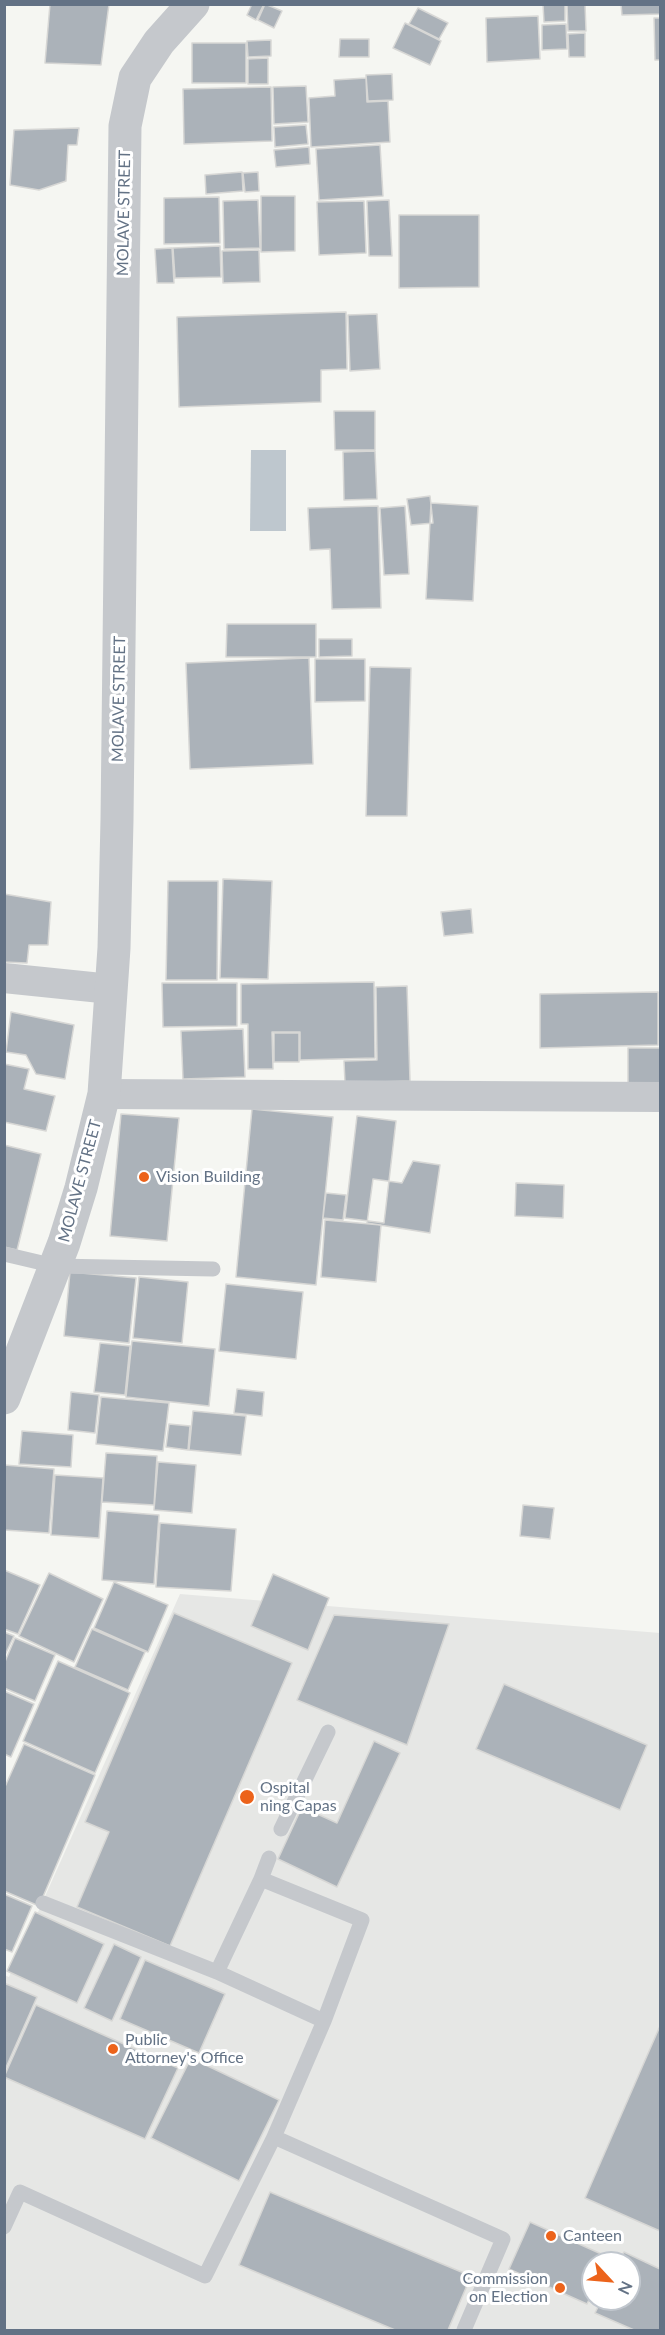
<!DOCTYPE html>
<style>
body{margin:0}
#map{position:relative;width:665px;height:2335px;overflow:hidden;background:#f5f6f2;font-family:Lato,sans-serif}
canvas{display:block}
.frame{position:absolute;inset:0;border:6px solid #637285;pointer-events:none}
.north{position:absolute;left:581px;top:2251px;width:60px;height:60px;box-sizing:border-box;background:#fff;border:2px solid #c1c7ce;border-radius:50%;rotate:116deg;font-size:16px;font-weight:700;line-height:24px;text-align:center;color:#637285}
.north::after{content:'';display:block;margin:auto;width:21px;height:27px;background:#ec631b;clip-path:polygon(50% 0,100% 100%,50% 72%,0 100%)}
</style>
<div id="map">
<canvas width="665" height="2335"></canvas>
<div class="frame"></div>
<div class="north">N</div>
</div>
<script>
const c = document.querySelector('canvas').getContext('2d');
c.lineJoin = 'round';
function fillPath(path, color) { c.fillStyle = color; c.fill(path, 'evenodd'); }
function stroke(path, color, width, dash) { c.strokeStyle = color; c.lineWidth = width; c.lineCap = dash ? 'butt' : 'round'; c.setLineDash(dash || []); c.stroke(path); }
function drawText(font, color, halo, rows, align = 'center') {
  c.font = font + ' Lato,sans-serif'; c.lineWidth = 6; c.setLineDash([]); c.textBaseline = 'middle'; c.strokeStyle = halo; c.fillStyle = color; for (const [text, x, y, turn = 0] of rows) {
    c.save(); c.translate(x, y); c.rotate((+turn || 0) * Math.PI / 180); c.textAlign = isNaN(turn) ? turn : align; if (halo) c.strokeText(text, 0, 0); c.fillText(text, 0, 0); c.restore();
  }
}
const built = new Path2D(`
 M 180,1594 L 660,1633 L 660,2330 L 5,2330 L 4,1975 L 9,1977 ZM 593,2263 L 629,2263 L 629,2299 L 593,2299 Z`);
const water = new Path2D(`
 M 251,450 L 286,450 L 286,531 L 250,531 Z`);
const building = new Path2D(`
 M 50,4 L 109,4 L 101,65 L 45,63 Z
 M 252,4 L 264,4 L 256,20 L 247,15 Z
 M 265,4 L 282,11 L 274,28 L 258,20 Z
 M 543,4 L 565,4 L 565,21 L 544,22 Z
 M 567,4 L 585,4 L 586,31 L 568,31 Z
 M 621,4 L 660,4 L 660,14 L 622,15 Z
 M 418,8 L 448,23 L 439,39 L 409,24 Z
 M 538,16 L 540,59 L 487,62 L 486,18 Z
 M 654,18 L 660,18 L 660,60 L 655,60 Z
 M 405,23 L 441,41 L 430,65 L 393,48 Z
 M 566,24 L 567,49 L 542,50 L 542,25 Z
 M 585,33 L 585,57 L 569,57 L 568,34 Z
 M 340,39 L 369,39 L 369,57 L 339,57 Z
 M 271,40 L 271,56 L 248,57 L 247,41 Z
 M 192,43 L 246,43 L 246,83 L 192,83 Z
 M 268,58 L 268,84 L 248,84 L 248,59 Z
 M 392,74 L 393,100 L 368,101 L 366,75 Z
 M 366,78 L 367,102 L 388,101 L 390,142 L 311,147 L 309,98 L 335,96 L 334,80 Z
 M 306,86 L 308,122 L 274,124 L 273,87 Z
 M 271,87 L 272,141 L 184,144 L 183,89 Z
 M 306,125 L 308,144 L 275,147 L 274,127 Z
 M 79,128 L 77,145 L 68,145 L 66,181 L 39,190 L 10,185 L 14,130 Z
 M 380,145 L 383,196 L 319,200 L 316,149 Z
 M 309,147 L 310,164 L 276,167 L 274,150 Z
 M 242,172 L 243,191 L 206,194 L 205,175 Z
 M 258,172 L 259,191 L 245,192 L 243,173 Z
 M 261,196 L 295,196 L 295,251 L 261,252 Z
 M 219,197 L 220,243 L 164,244 L 164,198 Z
 M 258,200 L 260,248 L 224,249 L 223,201 Z
 M 389,200 L 392,256 L 369,256 L 367,201 Z
 M 364,201 L 366,253 L 319,255 L 317,202 Z
 M 399,215 L 479,215 L 479,287 L 399,288 Z
 M 220,246 L 221,277 L 175,278 L 173,248 Z
 M 172,248 L 174,283 L 157,283 L 155,249 Z
 M 259,250 L 260,282 L 223,283 L 222,251 Z
 M 346,312 L 347,369 L 321,370 L 321,402 L 179,407 L 177,317 Z
 M 377,314 L 380,369 L 350,371 L 348,315 Z
 M 334,411 L 375,411 L 375,450 L 335,450 Z
 M 375,451 L 377,499 L 344,500 L 343,452 Z
 M 430,496 L 433,523 L 411,525 L 407,499 Z
 M 431,503 L 478,506 L 473,601 L 426,599 Z
 M 378,506 L 381,608 L 332,609 L 330,549 L 310,550 L 308,508 Z
 M 405,506 L 409,574 L 384,575 L 380,508 Z
 M 227,624 L 316,624 L 316,657 L 226,657 Z
 M 319,639 L 352,639 L 352,656 L 319,657 Z
 M 309,658 L 313,764 L 190,769 L 186,663 Z
 M 315,659 L 365,659 L 365,701 L 315,702 Z
 M 370,667 L 411,668 L 407,816 L 366,816 Z
 M 223,879 L 272,881 L 268,979 L 220,978 Z
 M 168,881 L 218,881 L 217,980 L 166,980 Z
 M 4,894 L 51,902 L 48,945 L 29,945 L 27,963 L 4,962 Z
 M 471,909 L 473,933 L 444,936 L 441,912 Z
 M 374,982 L 375,1058 L 300,1060 L 300,1032 L 272,1032 L 273,1069 L 248,1069 L 248,1024 L 241,1024 L 241,984 Z
 M 162,983 L 237,983 L 237,1026 L 163,1027 Z
 M 407,986 L 410,1081 L 345,1083 L 344,1061 L 377,1060 L 376,987 Z
 M 658,992 L 658,1045 L 540,1048 L 540,994 Z
 M 11,1012 L 74,1025 L 65,1079 L 36,1074 L 26,1055 L 6,1052 Z
 M 243,1029 L 245,1077 L 183,1079 L 181,1031 Z
 M 274,1033 L 299,1033 L 299,1062 L 274,1062 Z
 M 628,1048 L 660,1048 L 660,1084 L 628,1085 Z
 M 4,1064 L 29,1069 L 24,1089 L 55,1096 L 46,1131 L 4,1122 Z
 M 252,1109 L 333,1117 L 316,1285 L 236,1277 Z
 M 121,1114 L 179,1118 L 167,1241 L 110,1236 Z
 M 357,1116 L 396,1121 L 384,1223 L 345,1218 Z
 M 4,1145 L 41,1154 L 17,1250 L 4,1247 Z
 M 413,1161 L 440,1165 L 430,1233 L 367,1223 L 373,1179 L 402,1183 Z
 M 516,1183 L 564,1185 L 563,1218 L 515,1216 Z
 M 326,1193 L 346,1195 L 343,1220 L 323,1218 Z
 M 325,1220 L 381,1225 L 376,1282 L 321,1277 Z
 M 70,1272 L 136,1278 L 129,1343 L 64,1336 Z
 M 139,1277 L 188,1282 L 182,1343 L 133,1338 Z
 M 226,1284 L 303,1292 L 296,1359 L 219,1351 Z
 M 132,1341 L 215,1349 L 209,1406 L 126,1397 Z
 M 100,1343 L 130,1346 L 125,1395 L 94,1392 Z
 M 237,1389 L 264,1392 L 262,1416 L 234,1413 Z
 M 71,1392 L 99,1395 L 95,1433 L 68,1430 Z
 M 101,1397 L 169,1403 L 163,1451 L 96,1444 Z
 M 193,1411 L 246,1416 L 241,1455 L 189,1450 Z
 M 169,1424 L 190,1426 L 188,1450 L 166,1447 Z
 M 22,1431 L 73,1435 L 71,1467 L 19,1464 Z
 M 106,1453 L 157,1456 L 154,1505 L 102,1502 Z
 M 158,1462 L 196,1465 L 192,1513 L 154,1510 Z
 M 4,1465 L 54,1469 L 49,1533 L 4,1530 Z
 M 55,1475 L 103,1478 L 99,1538 L 51,1535 Z
 M 523,1505 L 554,1508 L 550,1539 L 520,1536 Z
 M 107,1511 L 159,1515 L 154,1584 L 102,1580 Z
 M 160,1523 L 236,1529 L 231,1591 L 156,1587 Z
 M 4,1570 L 40,1585 L 18,1634 L 4,1629 Z
 M 49,1573 L 103,1599 L 74,1662 L 19,1636 Z
 M 273,1574 L 329,1598 L 308,1650 L 251,1626 Z
 M 114,1582 L 168,1605 L 148,1652 L 94,1628 Z
 M 174,1613 L 292,1663 L 170,1946 L 77,1907 L 109,1832 L 85,1822 Z
 M 334,1615 L 449,1624 L 407,1745 L 297,1700 Z
 M 92,1629 L 145,1652 L 128,1690 L 75,1667 Z
 M 4,1632 L 14,1636 L 4,1657 Z
 M 15,1638 L 55,1655 L 35,1701 L 4,1688 L 4,1664 Z
 M 58,1661 L 130,1693 L 95,1773 L 23,1741 Z
 M 504,1684 L 647,1745 L 620,1810 L 476,1749 Z
 M 4,1691 L 34,1704 L 11,1757 L 4,1754 Z
 M 374,1741 L 400,1753 L 337,1887 L 278,1859 L 302,1807 L 337,1823 Z
 M 24,1744 L 95,1775 L 39,1906 L 4,1891 L 4,1789 Z
 M 4,1894 L 32,1906 L 12,1952 L 4,1949 Z
 M 35,1912 L 104,1944 L 77,2003 L 7,1971 Z
 M 114,1944 L 141,1957 L 112,2021 L 84,2008 Z
 M 145,1960 L 225,1994 L 199,2053 L 120,2019 Z
 M 4,1983 L 37,1997 L 4,2072 Z
 M 36,2005 L 178,2068 L 145,2139 L 4,2077 Z
 M 660,2026 L 660,2231 L 585,2198 Z
 M 191,2058 L 279,2100 L 239,2181 L 151,2138 Z
 M 270,2192 L 471,2276 L 448,2330 L 395,2330 L 239,2265 Z
 M 530,2222 L 608,2257 L 605,2263 L 593,2263 L 593,2291 L 587,2304 L 509,2269 Z
 M 624,2252 L 660,2269 L 660,2330 L 634,2330 L 595,2313 L 602,2299 L 629,2299 L 629,2263 L 618,2263 Z`);
const service = new Path2D(`
 M 4,1254 L 55,1266 L 213,1269
 M 281,1829 L 328,1732
 M 43,1903 L 217,1972 L 324,2021 L 362,1920 L 261,1879
 M 217,1972 L 261,1879 L 269,1858
 M 274,2137 L 324,2021
 M 4,2227 L 20,2192 L 205,2276 L 274,2137 L 503,2239 L 464,2330`);
const minor = new Path2D(`
 M 4,978 L 111,989
 M 104,1094 L 660,1097`);
const tertiary = new Path2D(`
 M 4,1398 L 64,1243 L 81,1188 L 104,1094 L 114,948 L 117,820 L 125,126 L 135,78 L 159,42 L 193,4`);
const markers = [
 [144,1177,6,"#ec631b"],
 [247,1797,8,"#ec631b"],
 [113,2049,6,"#ec631b"],
 [551,2236,6,"#ec631b"],
 [560,2288,6,"#ec631b"]
];
const streetNames = [
 ["MOLAVE STREET",124,213,-89],
 ["MOLAVE STREET",119,699,-89],
 ["MOLAVE STREET",80,1181,-75]
];
const poiNames = [
 ["Vision Building",156,1177],
 ["Ospital",260,1788],
 ["ning Capas",260,1806],
 ["Public",125,2040],
 ["Attorney's Office",125,2058],
 ["Canteen",563,2236],
 ["Commission",548,2279,"right"],
 ["on Election",548,2297,"right"]
];
fillPath(built, '#e6e7e5');
fillPath(water, '#bec7ce');
fillPath(building, '#abb2b9');
stroke(building, '#d7d7d5', 1.5);
stroke(service, '#c5c8cc', 15);
stroke(minor, '#c5c8cc', 30);
stroke(tertiary, '#c5c8cc', 33);
for (const [x, y, r, color] of markers) { const dot = new Path2D(); dot.arc(x, y, r, 0, 2 * Math.PI); c.fillStyle = color; c.fill(dot); stroke(dot, '#fff', 2); }
drawText('16px', '#637285', '#fff', streetNames);
drawText('16px', '#637285', '#fff', poiNames, 'left');
</script>
